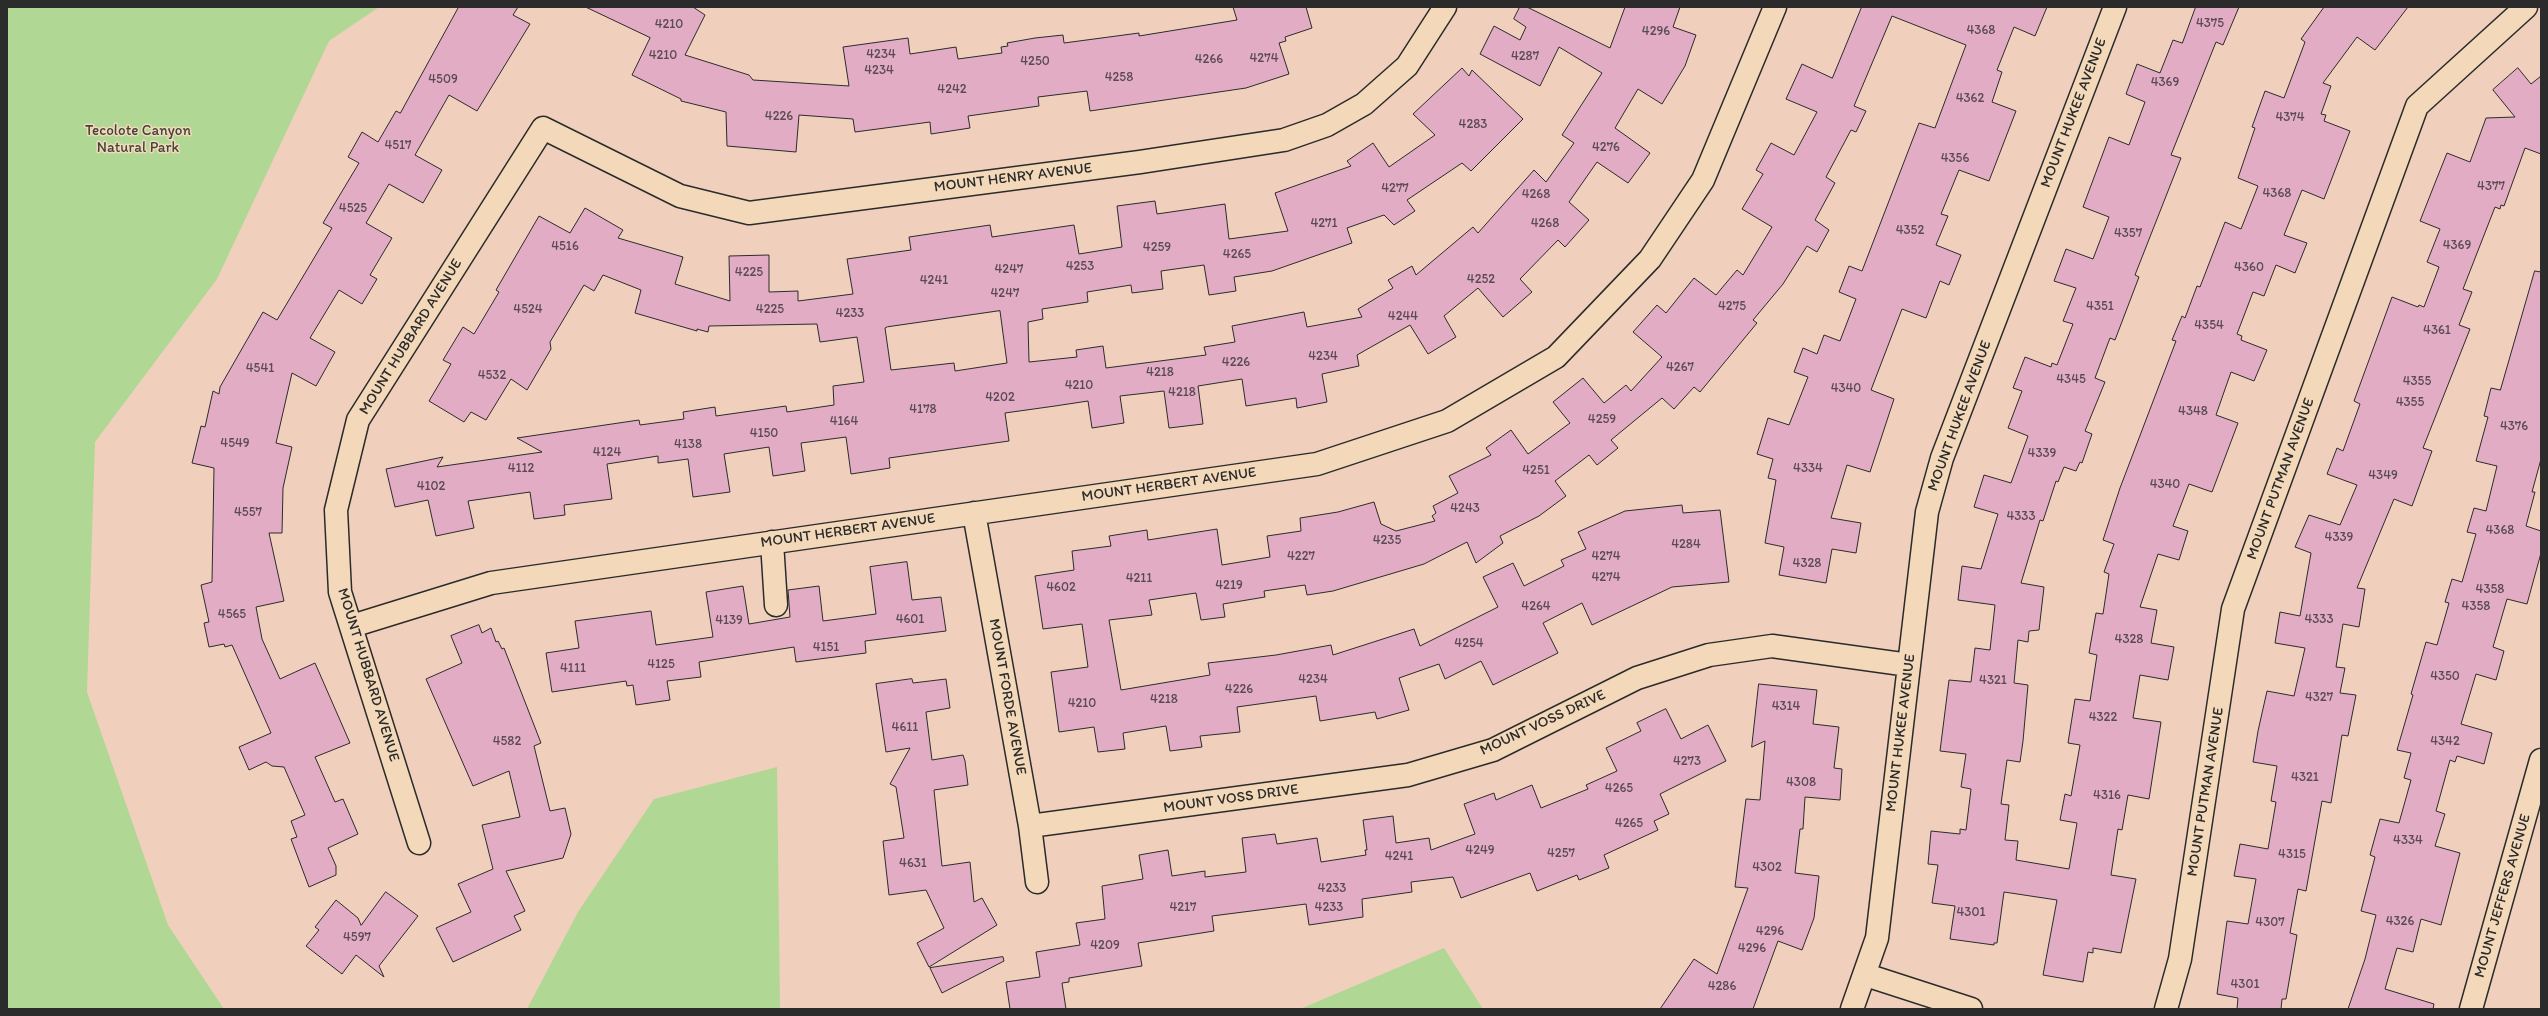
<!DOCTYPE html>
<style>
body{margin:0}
#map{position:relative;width:2548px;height:1016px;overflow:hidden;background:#f0d0bc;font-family:Itim,sans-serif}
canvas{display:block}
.frame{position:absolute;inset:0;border:8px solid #2b2b2b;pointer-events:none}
</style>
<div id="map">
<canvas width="2548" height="1016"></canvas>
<div class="frame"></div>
</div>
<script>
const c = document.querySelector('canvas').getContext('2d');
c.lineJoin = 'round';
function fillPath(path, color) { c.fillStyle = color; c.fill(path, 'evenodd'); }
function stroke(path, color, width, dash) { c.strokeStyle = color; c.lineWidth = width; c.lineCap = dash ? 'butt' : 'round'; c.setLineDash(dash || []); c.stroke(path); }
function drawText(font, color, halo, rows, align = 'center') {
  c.font = font + ' Itim,sans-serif'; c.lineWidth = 3; c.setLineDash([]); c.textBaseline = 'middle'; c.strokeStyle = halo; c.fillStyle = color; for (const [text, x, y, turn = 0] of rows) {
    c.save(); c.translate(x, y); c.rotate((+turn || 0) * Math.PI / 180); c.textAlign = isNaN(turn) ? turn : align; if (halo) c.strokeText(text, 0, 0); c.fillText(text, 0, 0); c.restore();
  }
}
const green = new Path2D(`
 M 7,7 L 379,7 L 329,41 L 217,279 L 95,442 L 87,692 L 168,925 L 224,1009 L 7,1009 Z
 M 777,767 L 780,1009 L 527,1009 L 578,912 L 654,799 Z
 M 1444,948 L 1483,1009 L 1300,1009 Z`);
const building = new Path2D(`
 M 459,7 L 518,7 L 513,15 L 530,24 L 477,111 L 449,95 L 415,155 L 442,170 L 423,203 L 389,184 L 366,223 L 392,238 L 370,275 L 377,279 L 362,304 L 339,290 L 310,338 L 335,352 L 316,386 L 292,373 L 276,443 L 292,447 L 283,488 L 282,533 L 269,533 L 284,601 L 256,607 L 262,639 L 280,679 L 315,663 L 350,743 L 315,757 L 335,802 L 343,799 L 358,834 L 328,848 L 336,866 L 336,875 L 309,887 L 291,839 L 297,837 L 291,821 L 305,815 L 284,767 L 272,766 L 266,762 L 249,770 L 239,747 L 271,733 L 232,645 L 225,647 L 224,644 L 209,647 L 204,623 L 209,622 L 201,585 L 212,582 L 214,468 L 192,463 L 201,426 L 205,427 L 213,391 L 219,394 L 220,387 L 263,312 L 277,320 L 332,228 L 323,223 L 359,163 L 348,157 L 362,132 L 378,142 L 396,111 L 400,113 Z
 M 586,7 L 693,7 L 705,15 L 685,55 L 749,75 L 753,80 L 849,86 L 843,47 L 908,38 L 910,54 L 956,47 L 958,59 L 1002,53 L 1001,47 L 1008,46 L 1007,43 L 1035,38 L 1063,35 L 1064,43 L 1139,33 L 1139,36 L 1237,20 L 1233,7 L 1306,7 L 1312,28 L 1285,37 L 1286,41 L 1279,43 L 1289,74 L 1246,88 L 1090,111 L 1087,91 L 1038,97 L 1039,106 L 968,116 L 970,128 L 931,134 L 930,122 L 855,132 L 853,119 L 799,115 L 796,152 L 727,146 L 726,112 L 681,101 L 681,99 L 632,75 L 650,38 Z
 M 1520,7 L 1527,7 L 1610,48 L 1625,7 L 1680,7 L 1673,27 L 1696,35 L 1685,66 L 1662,104 L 1638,89 L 1615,128 L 1650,153 L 1628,183 L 1597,162 L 1569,202 L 1589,220 L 1565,247 L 1558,240 L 1520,279 L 1532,292 L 1503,317 L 1478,288 L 1444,316 L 1456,337 L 1428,354 L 1410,325 L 1357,355 L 1359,366 L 1322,374 L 1327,402 L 1297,408 L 1296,398 L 1246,406 L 1242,379 L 1198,386 L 1203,424 L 1169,428 L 1164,391 L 1120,396 L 1124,423 L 1092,428 L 1088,401 L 1055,406 L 1005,413 L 1009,441 L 889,458 L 890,468 L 851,474 L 846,437 L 801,443 L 805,471 L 773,476 L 769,447 L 724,454 L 730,492 L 693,497 L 688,459 L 658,463 L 658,456 L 607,464 L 612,499 L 564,505 L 565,515 L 534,519 L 530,492 L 468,501 L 474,528 L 436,536 L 428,500 L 395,507 L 386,469 L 443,457 L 437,467 L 542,452 L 517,438 L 639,420 L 640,425 L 684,419 L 683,412 L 715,407 L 716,416 L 786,406 L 787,412 L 834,405 L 833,386 L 864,382 L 857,337 L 820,342 L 817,324 L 709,326 L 708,332 L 697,329 L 697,331 L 635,313 L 641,290 L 603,275 L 594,291 L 584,285 L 550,342 L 551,349 L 527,390 L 511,379 L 486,420 L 471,412 L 464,422 L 429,401 L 451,364 L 443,360 L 463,327 L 474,334 L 499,292 L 496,290 L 539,216 L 570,233 L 585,208 L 623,230 L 618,238 L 683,257 L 675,284 L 730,301 L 729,256 L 769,255 L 769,292 L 798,291 L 798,301 L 853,294 L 847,259 L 911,250 L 909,237 L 990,225 L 992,237 L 1074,225 L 1079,254 L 1122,247 L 1117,206 L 1155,201 L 1157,214 L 1225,204 L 1229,239 L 1288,231 L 1275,193 L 1351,166 L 1347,161 L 1373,143 L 1389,167 L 1435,135 L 1413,114 L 1462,68 L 1469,76 L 1472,70 L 1523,119 L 1471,171 L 1462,163 L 1407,200 L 1415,211 L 1394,225 L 1384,215 L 1347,228 L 1352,243 L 1272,271 L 1234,277 L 1236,291 L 1209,295 L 1204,265 L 1161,271 L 1163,289 L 1132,293 L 1131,285 L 1087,292 L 1088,302 L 1042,309 L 1043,319 L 1028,322 L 1029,362 L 1077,357 L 1076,350 L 1103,346 L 1106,368 L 1206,355 L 1204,347 L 1235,342 L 1232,326 L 1304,312 L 1307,327 L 1362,317 L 1358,309 L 1393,288 L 1388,280 L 1412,266 L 1416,275 L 1473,227 L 1478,233 L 1534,170 L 1546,182 L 1574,143 L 1562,135 L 1602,73 L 1559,47 L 1540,86 L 1480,54 L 1494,26 L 1520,40 L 1526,27 L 1514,19 ZM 1000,311 L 1007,363 L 955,371 L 954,363 L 891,370 L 885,328 L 887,327 Z
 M 1862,7 L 2047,7 L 2035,36 L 2014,27 L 1997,70 L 2002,72 L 1992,102 L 2016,111 L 1989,181 L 1959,170 L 1941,214 L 1948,216 L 1936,245 L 1961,255 L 1949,285 L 1940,281 L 1926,318 L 1902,309 L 1871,390 L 1894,399 L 1870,472 L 1847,465 L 1831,518 L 1861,523 L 1856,553 L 1832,549 L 1826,583 L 1779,575 L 1784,547 L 1765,543 L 1776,480 L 1768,478 L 1773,459 L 1757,454 L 1768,418 L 1789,425 L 1808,377 L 1794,372 L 1803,348 L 1817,354 L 1824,335 L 1840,341 L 1856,299 L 1839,292 L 1849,266 L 1862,271 L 1919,123 L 1935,128 L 1966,45 L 1892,16 L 1854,106 L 1866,111 L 1856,132 L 1851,130 L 1826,177 L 1835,183 L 1815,220 L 1829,230 L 1817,252 L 1807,246 L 1783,284 L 1753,320 L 1757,323 L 1700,392 L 1694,387 L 1674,409 L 1662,398 L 1611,440 L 1618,448 L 1597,465 L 1589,455 L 1555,481 L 1566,496 L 1539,516 L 1500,536 L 1503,543 L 1476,563 L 1467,542 L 1424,564 L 1333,591 L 1307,595 L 1305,585 L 1264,591 L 1265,597 L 1223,604 L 1225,617 L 1201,620 L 1196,593 L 1149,600 L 1152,615 L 1109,620 L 1121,690 L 1210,675 L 1208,663 L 1276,655 L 1331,645 L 1333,655 L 1414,629 L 1420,646 L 1498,607 L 1483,577 L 1513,563 L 1524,586 L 1564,566 L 1561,560 L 1586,549 L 1578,532 L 1625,511 L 1682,505 L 1683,513 L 1720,510 L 1729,582 L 1672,587 L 1592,625 L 1582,603 L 1543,623 L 1558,653 L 1493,685 L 1481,661 L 1445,679 L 1439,664 L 1399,678 L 1409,710 L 1377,719 L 1375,712 L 1320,721 L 1316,696 L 1237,707 L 1240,732 L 1200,736 L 1202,747 L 1170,751 L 1166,726 L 1123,733 L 1125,749 L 1098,752 L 1094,727 L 1059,732 L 1051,672 L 1088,667 L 1082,624 L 1043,629 L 1035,576 L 1074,570 L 1072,551 L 1111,546 L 1109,536 L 1147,530 L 1148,540 L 1217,529 L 1222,565 L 1270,557 L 1267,536 L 1301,531 L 1300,518 L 1338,512 L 1374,502 L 1381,524 L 1396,531 L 1435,521 L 1432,516 L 1436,513 L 1433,506 L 1458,493 L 1449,476 L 1491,455 L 1486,448 L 1511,430 L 1528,454 L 1570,423 L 1553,402 L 1583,378 L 1604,403 L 1626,385 L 1631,391 L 1662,357 L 1633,332 L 1657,305 L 1666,313 L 1694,278 L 1716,295 L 1737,270 L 1743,275 L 1772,227 L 1742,209 L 1763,174 L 1756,170 L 1771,143 L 1794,155 L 1817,112 L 1786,99 L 1802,64 L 1832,78 Z
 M 2196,7 L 2239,7 L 2223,45 L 2216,42 L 2171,155 L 2181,158 L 2135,275 L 2139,277 L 2115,340 L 2110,338 L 2095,378 L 2105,382 L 2085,431 L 2092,434 L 2082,463 L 2080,462 L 2076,471 L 2064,467 L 2058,482 L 2056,481 L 2043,521 L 2040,520 L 2021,583 L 2044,587 L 2039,630 L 2029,631 L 2028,642 L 2018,640 L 2014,683 L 2028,685 L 2023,741 L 2020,762 L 2007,760 L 2001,804 L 2009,805 L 2005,840 L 2018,841 L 2016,860 L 2069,869 L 2077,823 L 2060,820 L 2065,794 L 2071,796 L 2080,745 L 2068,743 L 2075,699 L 2090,701 L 2097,655 L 2089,653 L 2096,613 L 2103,614 L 2109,574 L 2104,572 L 2114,544 L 2103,540 L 2120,488 L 2176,341 L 2172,340 L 2182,316 L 2185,318 L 2197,286 L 2200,287 L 2225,222 L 2241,229 L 2258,186 L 2238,178 L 2255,128 L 2252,127 L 2265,91 L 2284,98 L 2305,42 L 2301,39 L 2324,7 L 2408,7 L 2375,50 L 2357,37 L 2323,83 L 2331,86 L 2321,114 L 2326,115 L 2324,121 L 2350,131 L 2324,199 L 2302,190 L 2284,235 L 2307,243 L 2295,273 L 2276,265 L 2264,296 L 2253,292 L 2237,334 L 2242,336 L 2241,340 L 2267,350 L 2254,381 L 2231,372 L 2216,415 L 2238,423 L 2212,492 L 2189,484 L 2173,526 L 2188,531 L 2179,560 L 2158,554 L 2140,607 L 2157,610 L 2151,643 L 2174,647 L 2168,680 L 2140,675 L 2133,718 L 2161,722 L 2149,799 L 2128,795 L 2122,830 L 2118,829 L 2111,875 L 2136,879 L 2121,953 L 2093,948 L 2093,953 L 2088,952 L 2083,982 L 2043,975 L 2057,900 L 2004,892 L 1997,943 L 1994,943 L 1994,945 L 1950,939 L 1955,906 L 1932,903 L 1938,865 L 1928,864 L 1931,831 L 1960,834 L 1960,829 L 1966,830 L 1971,789 L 1961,787 L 1966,754 L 1940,751 L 1949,680 L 1971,682 L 1975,648 L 1990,650 L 1995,605 L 1958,600 L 1962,566 L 1981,569 L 1998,514 L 1974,507 L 1984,475 L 2011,483 L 2028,436 L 2008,428 L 2022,391 L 2013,388 L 2025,357 L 2051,367 L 2052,363 L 2057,365 L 2073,324 L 2063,321 L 2076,288 L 2054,281 L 2066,249 L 2093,259 L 2109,217 L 2083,207 L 2109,137 L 2129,145 L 2145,102 L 2126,94 L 2137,64 L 2160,73 L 2173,40 L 2182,43 Z
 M 2518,68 L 2531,84 L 2541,76 L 2541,154 L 2525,148 L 2504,206 L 2501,205 L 2500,209 L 2495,207 L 2463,289 L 2472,292 L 2459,325 L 2470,329 L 2423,448 L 2432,451 L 2412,506 L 2394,499 L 2357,588 L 2365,589 L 2359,627 L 2343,624 L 2336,667 L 2345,668 L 2340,693 L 2356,695 L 2348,736 L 2342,735 L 2331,803 L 2322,801 L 2306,891 L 2298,889 L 2290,933 L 2297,935 L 2286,999 L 2282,999 L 2281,1009 L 2237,1009 L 2238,998 L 2217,994 L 2227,921 L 2248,924 L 2256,879 L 2234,876 L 2240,844 L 2268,849 L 2276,802 L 2271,801 L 2277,766 L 2253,762 L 2258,731 L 2267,691 L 2294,696 L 2305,648 L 2275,643 L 2280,612 L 2300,616 L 2311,553 L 2295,547 L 2309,515 L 2340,525 L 2357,485 L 2327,474 L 2337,448 L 2343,451 L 2360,404 L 2354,401 L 2392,297 L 2418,307 L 2419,305 L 2424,307 L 2439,267 L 2427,262 L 2440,229 L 2420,221 L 2435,183 L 2447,153 L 2470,162 L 2486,118 L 2515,117 L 2493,90 Z
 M 2535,271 L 2541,272 L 2541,459 L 2532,492 L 2535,492 L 2526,526 L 2541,531 L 2541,553 L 2527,604 L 2507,599 L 2493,647 L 2504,651 L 2496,680 L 2476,674 L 2461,724 L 2492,733 L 2484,764 L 2457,756 L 2455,762 L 2450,760 L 2436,811 L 2445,814 L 2435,846 L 2460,853 L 2441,925 L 2421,919 L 2413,952 L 2397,948 L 2385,989 L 2434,1004 L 2433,1009 L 2348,1009 L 2365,959 L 2376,915 L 2361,911 L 2375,857 L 2370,855 L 2380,819 L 2399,823 L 2411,780 L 2404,778 L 2411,753 L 2397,750 L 2413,695 L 2411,694 L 2426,642 L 2437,645 L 2449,603 L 2445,602 L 2452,579 L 2462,582 L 2476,534 L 2467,532 L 2474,508 L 2486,511 L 2497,466 L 2476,461 L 2488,417 L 2484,416 L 2491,388 L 2500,390 Z
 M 907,562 L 912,600 L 941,597 L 946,631 L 865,641 L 866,653 L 796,662 L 794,647 L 699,662 L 701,677 L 667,681 L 670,700 L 636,705 L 633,685 L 627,686 L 626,681 L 552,692 L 546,653 L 579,648 L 575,621 L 651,611 L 656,645 L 713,637 L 706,592 L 743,586 L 749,624 L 790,617 L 788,590 L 819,586 L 823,621 L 876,614 L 870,567 Z
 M 479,625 L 482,633 L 491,628 L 496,642 L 498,641 L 502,649 L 504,648 L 541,743 L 534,746 L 550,811 L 565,808 L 571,834 L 563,858 L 506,871 L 525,911 L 514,916 L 521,930 L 453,962 L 436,928 L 471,912 L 458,884 L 493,869 L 482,825 L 520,817 L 509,771 L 473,786 L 426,679 L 462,663 L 451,636 Z
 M 912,679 L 913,683 L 946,679 L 950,708 L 926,712 L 932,760 L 963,755 L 965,761 L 968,785 L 934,790 L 942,866 L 970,862 L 974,902 L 982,898 L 997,925 L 929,967 L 917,943 L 944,928 L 926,890 L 889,895 L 883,841 L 904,838 L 896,787 L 890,784 L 910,748 L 886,752 L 876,684 Z
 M 1759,684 L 1817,690 L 1813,724 L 1839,727 L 1834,768 L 1842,769 L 1840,800 L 1805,797 L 1803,829 L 1800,829 L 1795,873 L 1819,876 L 1814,918 L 1802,950 L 1778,941 L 1753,1009 L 1660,1009 L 1694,959 L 1717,974 L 1748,888 L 1735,887 L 1746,799 L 1760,800 L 1765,741 L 1752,747 Z
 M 1666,709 L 1681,739 L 1708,725 L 1726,761 L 1660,794 L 1669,814 L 1654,821 L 1658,830 L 1604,855 L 1609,868 L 1579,880 L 1577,875 L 1537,891 L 1530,873 L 1461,898 L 1453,877 L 1411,882 L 1412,892 L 1362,899 L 1363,917 L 1309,925 L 1306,904 L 1212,916 L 1214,931 L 1138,943 L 1142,966 L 1069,978 L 1069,982 L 1062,983 L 1066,1009 L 1010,1009 L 1006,982 L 1040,977 L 1036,952 L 1080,945 L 1076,923 L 1105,919 L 1102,886 L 1143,879 L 1139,855 L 1168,850 L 1172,876 L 1205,871 L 1205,877 L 1246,872 L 1242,838 L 1275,834 L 1277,844 L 1317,838 L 1321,862 L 1366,855 L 1365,850 L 1367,850 L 1363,820 L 1393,816 L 1396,843 L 1429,838 L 1431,850 L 1475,834 L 1464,804 L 1494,793 L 1496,800 L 1532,785 L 1541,808 L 1588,789 L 1586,785 L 1617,771 L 1606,748 L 1641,731 L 1637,723 Z
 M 386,892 L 418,916 L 379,966 L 384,977 L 356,955 L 342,974 L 306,946 L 319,930 L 315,927 L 336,900 L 358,918 L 361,925 Z
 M 1003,957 L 1004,961 L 942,993 L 930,968 Z`);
const minor = new Path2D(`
 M 974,513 L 1030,826 L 1037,882
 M 772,542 L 776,605
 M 352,626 L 491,583 L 1317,464 L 1447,421 L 1556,357 L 1650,259 L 1703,180 L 1775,7
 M 1030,826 L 1408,775 L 1493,750 L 1637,678 L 1709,655 L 1772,646 L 1909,665
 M 419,843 L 340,592 L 336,510 L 358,420 L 543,128 L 680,196 L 749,213 L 1140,162 L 1284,140 L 1327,125 L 1364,104 L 1407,66 L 1445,7
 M 1866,975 L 1971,1009
 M 1852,1009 L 1877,938 L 1927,512 L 1942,458 L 2115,7
 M 2166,1009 L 2180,959 L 2233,609 L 2417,106 L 2526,7
 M 2471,1009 L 2541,760`);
const numberNames = [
 ["4375",2210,24],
 ["4210",669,25],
 ["4368",1981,31],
 ["4296",1656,32],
 ["4234",881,55],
 ["4210",663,56],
 ["4287",1525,57],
 ["4274",1264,59],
 ["4266",1209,60],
 ["4250",1035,62],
 ["4234",879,71],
 ["4258",1119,78],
 ["4509",443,80],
 ["4369",2165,83],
 ["4242",952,90],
 ["4362",1970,99],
 ["4226",779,117],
 ["4374",2290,118],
 ["4283",1473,125],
 ["4517",398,146],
 ["4276",1606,148],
 ["4356",1955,159],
 ["4377",2491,187],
 ["4277",1395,189],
 ["4368",2277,194],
 ["4268",1536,195],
 ["4525",353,209],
 ["4271",1324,224],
 ["4268",1545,224],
 ["4352",1910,231],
 ["4357",2128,234],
 ["4369",2457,246],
 ["4516",565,247],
 ["4259",1157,248],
 ["4265",1237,255],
 ["4253",1080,267],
 ["4360",2249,268],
 ["4247",1009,270],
 ["4225",749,273],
 ["4252",1481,280],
 ["4241",934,281],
 ["4247",1005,294],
 ["4275",1732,307],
 ["4351",2100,307],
 ["4524",528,310],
 ["4225",770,310],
 ["4233",850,314],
 ["4244",1403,317],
 ["4354",2209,326],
 ["4361",2437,331],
 ["4234",1323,357],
 ["4226",1236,363],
 ["4267",1680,368],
 ["4541",260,369],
 ["4218",1160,373],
 ["4532",492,376],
 ["4345",2071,380],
 ["4355",2417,382],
 ["4210",1079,386],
 ["4340",1846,389],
 ["4218",1182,393],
 ["4202",1000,398],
 ["4355",2410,403],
 ["4178",923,410],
 ["4348",2193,412],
 ["4259",1602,420],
 ["4164",844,422],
 ["4376",2514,427],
 ["4150",764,434],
 ["4549",235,444],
 ["4138",688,445],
 ["4124",607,453],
 ["4339",2042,454],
 ["4112",521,469],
 ["4334",1808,469],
 ["4251",1536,471],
 ["4349",2383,476],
 ["4340",2165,485],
 ["4102",431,487],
 ["4243",1465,509],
 ["4557",248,513],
 ["4333",2021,517],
 ["4368",2500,531],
 ["4339",2339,538],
 ["4235",1387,541],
 ["4284",1686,545],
 ["4227",1301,557],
 ["4274",1606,557],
 ["4328",1807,564],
 ["4274",1606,578],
 ["4211",1139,579],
 ["4219",1229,586],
 ["4602",1061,588],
 ["4358",2490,590],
 ["4264",1536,607],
 ["4358",2476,607],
 ["4565",232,615],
 ["4601",910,620],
 ["4333",2319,620],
 ["4139",729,621],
 ["4328",2129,640],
 ["4254",1469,644],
 ["4151",826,648],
 ["4125",661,665],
 ["4111",573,669],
 ["4350",2445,677],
 ["4234",1313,680],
 ["4321",1993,681],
 ["4226",1239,690],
 ["4327",2319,698],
 ["4218",1164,700],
 ["4210",1082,704],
 ["4314",1786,707],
 ["4322",2103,718],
 ["4611",905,728],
 ["4582",507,742],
 ["4342",2445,742],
 ["4273",1687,762],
 ["4321",2305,778],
 ["4308",1801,783],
 ["4265",1619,789],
 ["4316",2107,796],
 ["4265",1629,824],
 ["4334",2408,841],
 ["4249",1480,851],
 ["4257",1561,854],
 ["4315",2292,855],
 ["4241",1399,857],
 ["4631",913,864],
 ["4302",1767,868],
 ["4233",1332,889],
 ["4217",1183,908],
 ["4233",1329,908],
 ["4301",1971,913],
 ["4326",2400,922],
 ["4307",2270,923],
 ["4296",1770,932],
 ["4597",357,938],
 ["4209",1105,946],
 ["4296",1752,949],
 ["4301",2245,985],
 ["4286",1722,987]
];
const streetNames = [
 ["MOUNT HUKEE AVENUE",2074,113,-69],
 ["MOUNT HENRY AVENUE",1013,178,-7],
 ["MOUNT HUBBARD AVENUE",411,337,-58],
 ["MOUNT HUKEE AVENUE",1960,416,-70],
 ["MOUNT PUTMAN AVENUE",2281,479,-70],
 ["MOUNT HERBERT AVENUE",1169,485,-8],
 ["MOUNT HERBERT AVENUE",848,531,-8],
 ["MOUNT HUBBARD AVENUE",368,675,73],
 ["MOUNT FORDE AVENUE",1007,697,80],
 ["MOUNT VOSS DRIVE",1543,723,-25],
 ["MOUNT HUKEE AVENUE",1901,733,-83],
 ["MOUNT PUTMAN AVENUE",2206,792,-81],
 ["MOUNT VOSS DRIVE",1231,799,-8],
 ["MOUNT JEFFERS AVENUE",2503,896,-74]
];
const parkNames = [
 ["Tecolote Canyon",138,131],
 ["Natural Park",138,148]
];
fillPath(green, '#b0d793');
fillPath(building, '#e2acc5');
stroke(building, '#2b2b2b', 1);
stroke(minor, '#2b2b2b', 25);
stroke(minor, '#f3d9ba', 22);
drawText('13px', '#594b52', null, numberNames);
drawText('15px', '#2b2b2b', '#f3d9ba', streetNames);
drawText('15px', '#3f453b', '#f3d9ba', parkNames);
</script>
